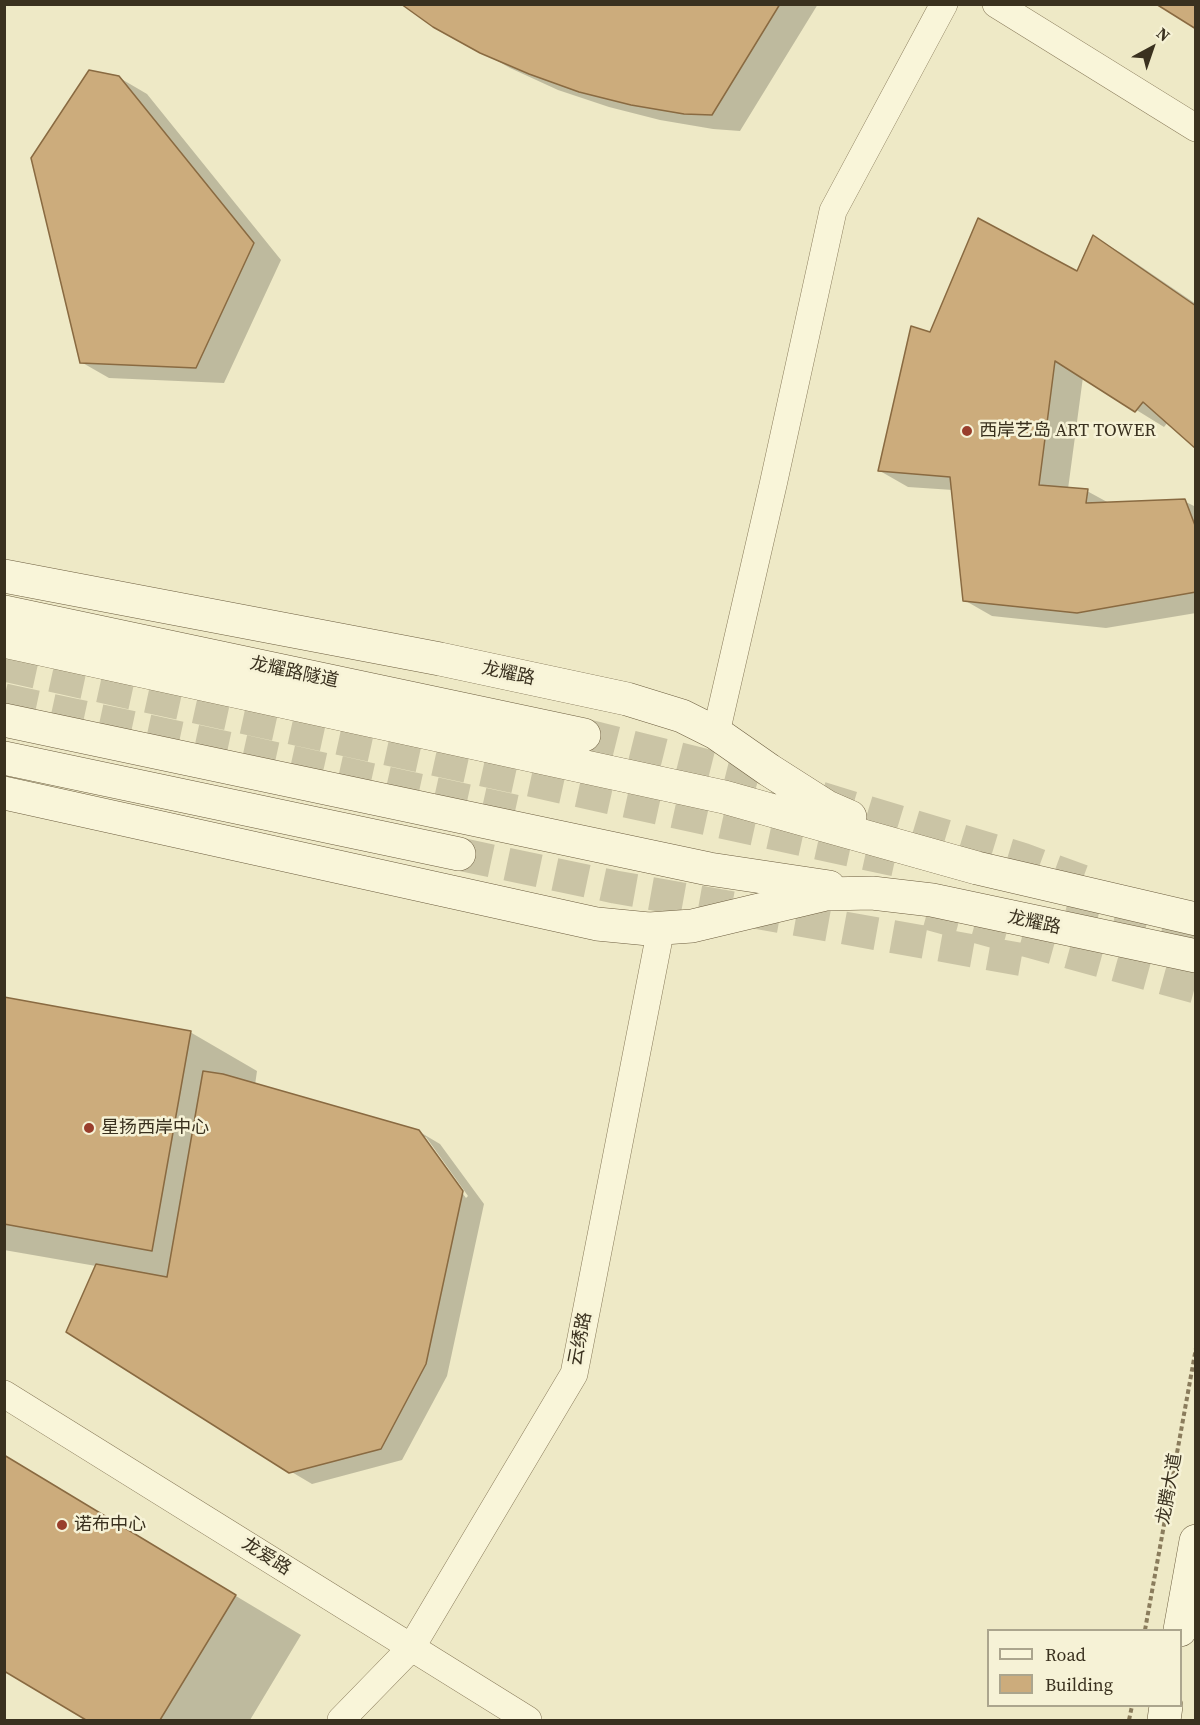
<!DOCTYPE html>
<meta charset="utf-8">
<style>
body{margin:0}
#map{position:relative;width:1200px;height:1725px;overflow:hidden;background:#eee9c6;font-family:"Source Serif 4",serif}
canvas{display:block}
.frame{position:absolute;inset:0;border:6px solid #3a311f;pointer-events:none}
.legend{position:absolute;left:987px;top:1629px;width:195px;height:78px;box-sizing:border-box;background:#f6f2d6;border:2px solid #aba58d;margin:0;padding:8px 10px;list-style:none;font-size:18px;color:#3a311f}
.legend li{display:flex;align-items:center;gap:12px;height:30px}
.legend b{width:30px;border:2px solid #aba58d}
.north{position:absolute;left:1122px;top:18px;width:60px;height:60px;-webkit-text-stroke:4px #f6f2d6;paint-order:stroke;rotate:40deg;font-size:16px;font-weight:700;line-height:24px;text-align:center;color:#3a311f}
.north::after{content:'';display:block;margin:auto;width:21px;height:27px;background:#3a311f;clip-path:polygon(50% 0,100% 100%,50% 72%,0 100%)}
</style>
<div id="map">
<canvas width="1200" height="1725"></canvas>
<div class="frame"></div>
<ul class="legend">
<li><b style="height:8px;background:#f9f5d9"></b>Road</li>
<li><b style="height:16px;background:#ccac7c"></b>Building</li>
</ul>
<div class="north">N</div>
</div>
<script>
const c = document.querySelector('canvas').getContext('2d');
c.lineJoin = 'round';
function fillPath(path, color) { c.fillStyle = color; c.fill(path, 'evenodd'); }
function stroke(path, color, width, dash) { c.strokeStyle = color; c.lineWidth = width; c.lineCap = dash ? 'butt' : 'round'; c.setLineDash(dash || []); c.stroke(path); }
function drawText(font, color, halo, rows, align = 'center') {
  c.font = font + ' "Source Serif 4","Noto Sans SC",serif'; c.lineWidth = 5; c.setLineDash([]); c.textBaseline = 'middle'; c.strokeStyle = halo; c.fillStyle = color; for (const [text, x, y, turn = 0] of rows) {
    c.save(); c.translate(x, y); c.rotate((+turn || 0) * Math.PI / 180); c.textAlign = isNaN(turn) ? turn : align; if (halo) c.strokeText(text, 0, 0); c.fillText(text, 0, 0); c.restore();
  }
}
const shadow = new Path2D(`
 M 404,4 L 818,4 L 740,131 L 713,129 L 660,120 L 609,107 L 558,90 L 510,68 L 434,25 Z
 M 118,77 L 147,94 L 281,260 L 224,383 L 109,378 L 81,362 Z
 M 1094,237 L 1121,253 L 1196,304 L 1196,447 L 1168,422 L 1164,427 L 1083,377 L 1068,489 L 1087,491 L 1109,503 L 1184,501 L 1196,507 L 1196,613 L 1106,628 L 992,616 L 964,600 L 953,490 L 908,487 L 880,471 L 931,334 L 1078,273 Z
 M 4,999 L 190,1032 L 257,1071 L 255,1085 L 418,1131 L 440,1144 L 484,1204 L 447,1376 L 402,1460 L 312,1484 L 290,1471 L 96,1266 L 4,1250 ZM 422,1137 L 426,1137 L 468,1196 L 466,1198 Z
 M 4,1457 L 301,1635 L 250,1720 L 89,1720 L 4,1669 Z`);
const building = new Path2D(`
 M 401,4 L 780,4 L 712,115 L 684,114 L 631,105 L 579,92 L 529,74 L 480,53 L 433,27 Z
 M 1156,4 L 1196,4 L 1196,29 Z
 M 89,70 L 119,76 L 254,243 L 196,368 L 80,363 L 31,158 Z
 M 978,218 L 1077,271 L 1093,235 L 1196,306 L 1196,449 L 1143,402 L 1135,412 L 1055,361 L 1039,485 L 1088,489 L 1086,503 L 1185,499 L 1196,528 L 1196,592 L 1077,613 L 963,601 L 950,477 L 878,471 L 911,326 L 930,332 Z
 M 4,997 L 191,1031 L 152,1251 L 4,1224 Z
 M 203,1071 L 223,1074 L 419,1130 L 463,1191 L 426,1364 L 381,1449 L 289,1473 L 66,1332 L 96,1264 L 167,1277 Z
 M 4,1455 L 236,1595 L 160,1720 L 86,1720 L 4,1671 Z`);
const secondaryTunnel = new Path2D(`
 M 4,665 L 895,860
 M 4,700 L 237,750 L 519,812
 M 584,735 L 744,775 L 1022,859 L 1082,881
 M 459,854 L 615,887 L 1035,962
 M 1067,905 L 1196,938
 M 927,913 L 1196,987`);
const path = new Path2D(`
 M 1145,1630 L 1196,1348
 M 1129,1720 L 1132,1706`);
const minor = new Path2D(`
 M 996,4 L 1196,128
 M 716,733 L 773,485 L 833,211 L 944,4
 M 4,1394 L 528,1720
 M 341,1720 L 411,1648 L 574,1374 L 661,928`);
const secondary = new Path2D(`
 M 4,576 L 440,659 L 627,699 L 682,716 L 716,733 L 769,770 L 827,807 L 850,817
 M 4,612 L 584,735
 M 4,641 L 724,797 L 977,868 L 1196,919
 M 4,720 L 709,869 L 829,887
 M 4,758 L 459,854
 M 4,793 L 597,924 L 649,929 L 692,926 L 826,894 L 872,893 L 932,900 L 1196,956
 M 1180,1630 L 1196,1541
 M 1164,1720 L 1166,1706`);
const markers = [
 [967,431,6,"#993e2c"],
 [89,1128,6,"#993e2c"],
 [62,1525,6,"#993e2c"]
];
const poiNames = [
 ["西岸艺岛 ART TOWER",979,431],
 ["星扬西岸中心",101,1128],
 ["诺布中心",74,1525]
];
const streetNames = [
 ["龙耀路隧道",294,673,12],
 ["龙耀路",508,674,12],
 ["龙耀路",1034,923,12],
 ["云绣路",581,1339,-79],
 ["龙腾大道",1170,1489,-80],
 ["龙爱路",266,1557,32]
];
fillPath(shadow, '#0003');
fillPath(building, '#ccac7c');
stroke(building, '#896a41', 1.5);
stroke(secondaryTunnel, '#cac4a5', 33, [33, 16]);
stroke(minor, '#8a7c5c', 28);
stroke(secondary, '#6c5d3f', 34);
stroke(path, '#8a7c5c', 4, [4.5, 3]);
stroke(minor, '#f9f5d9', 27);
stroke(secondary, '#f9f5d9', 33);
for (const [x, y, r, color] of markers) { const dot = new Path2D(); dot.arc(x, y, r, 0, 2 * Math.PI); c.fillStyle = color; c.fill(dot); stroke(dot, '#f6f2d6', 2); }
drawText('18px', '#3a311f', '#f6f2d6', poiNames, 'left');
drawText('18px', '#3a311f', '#f6f2d6', streetNames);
</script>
